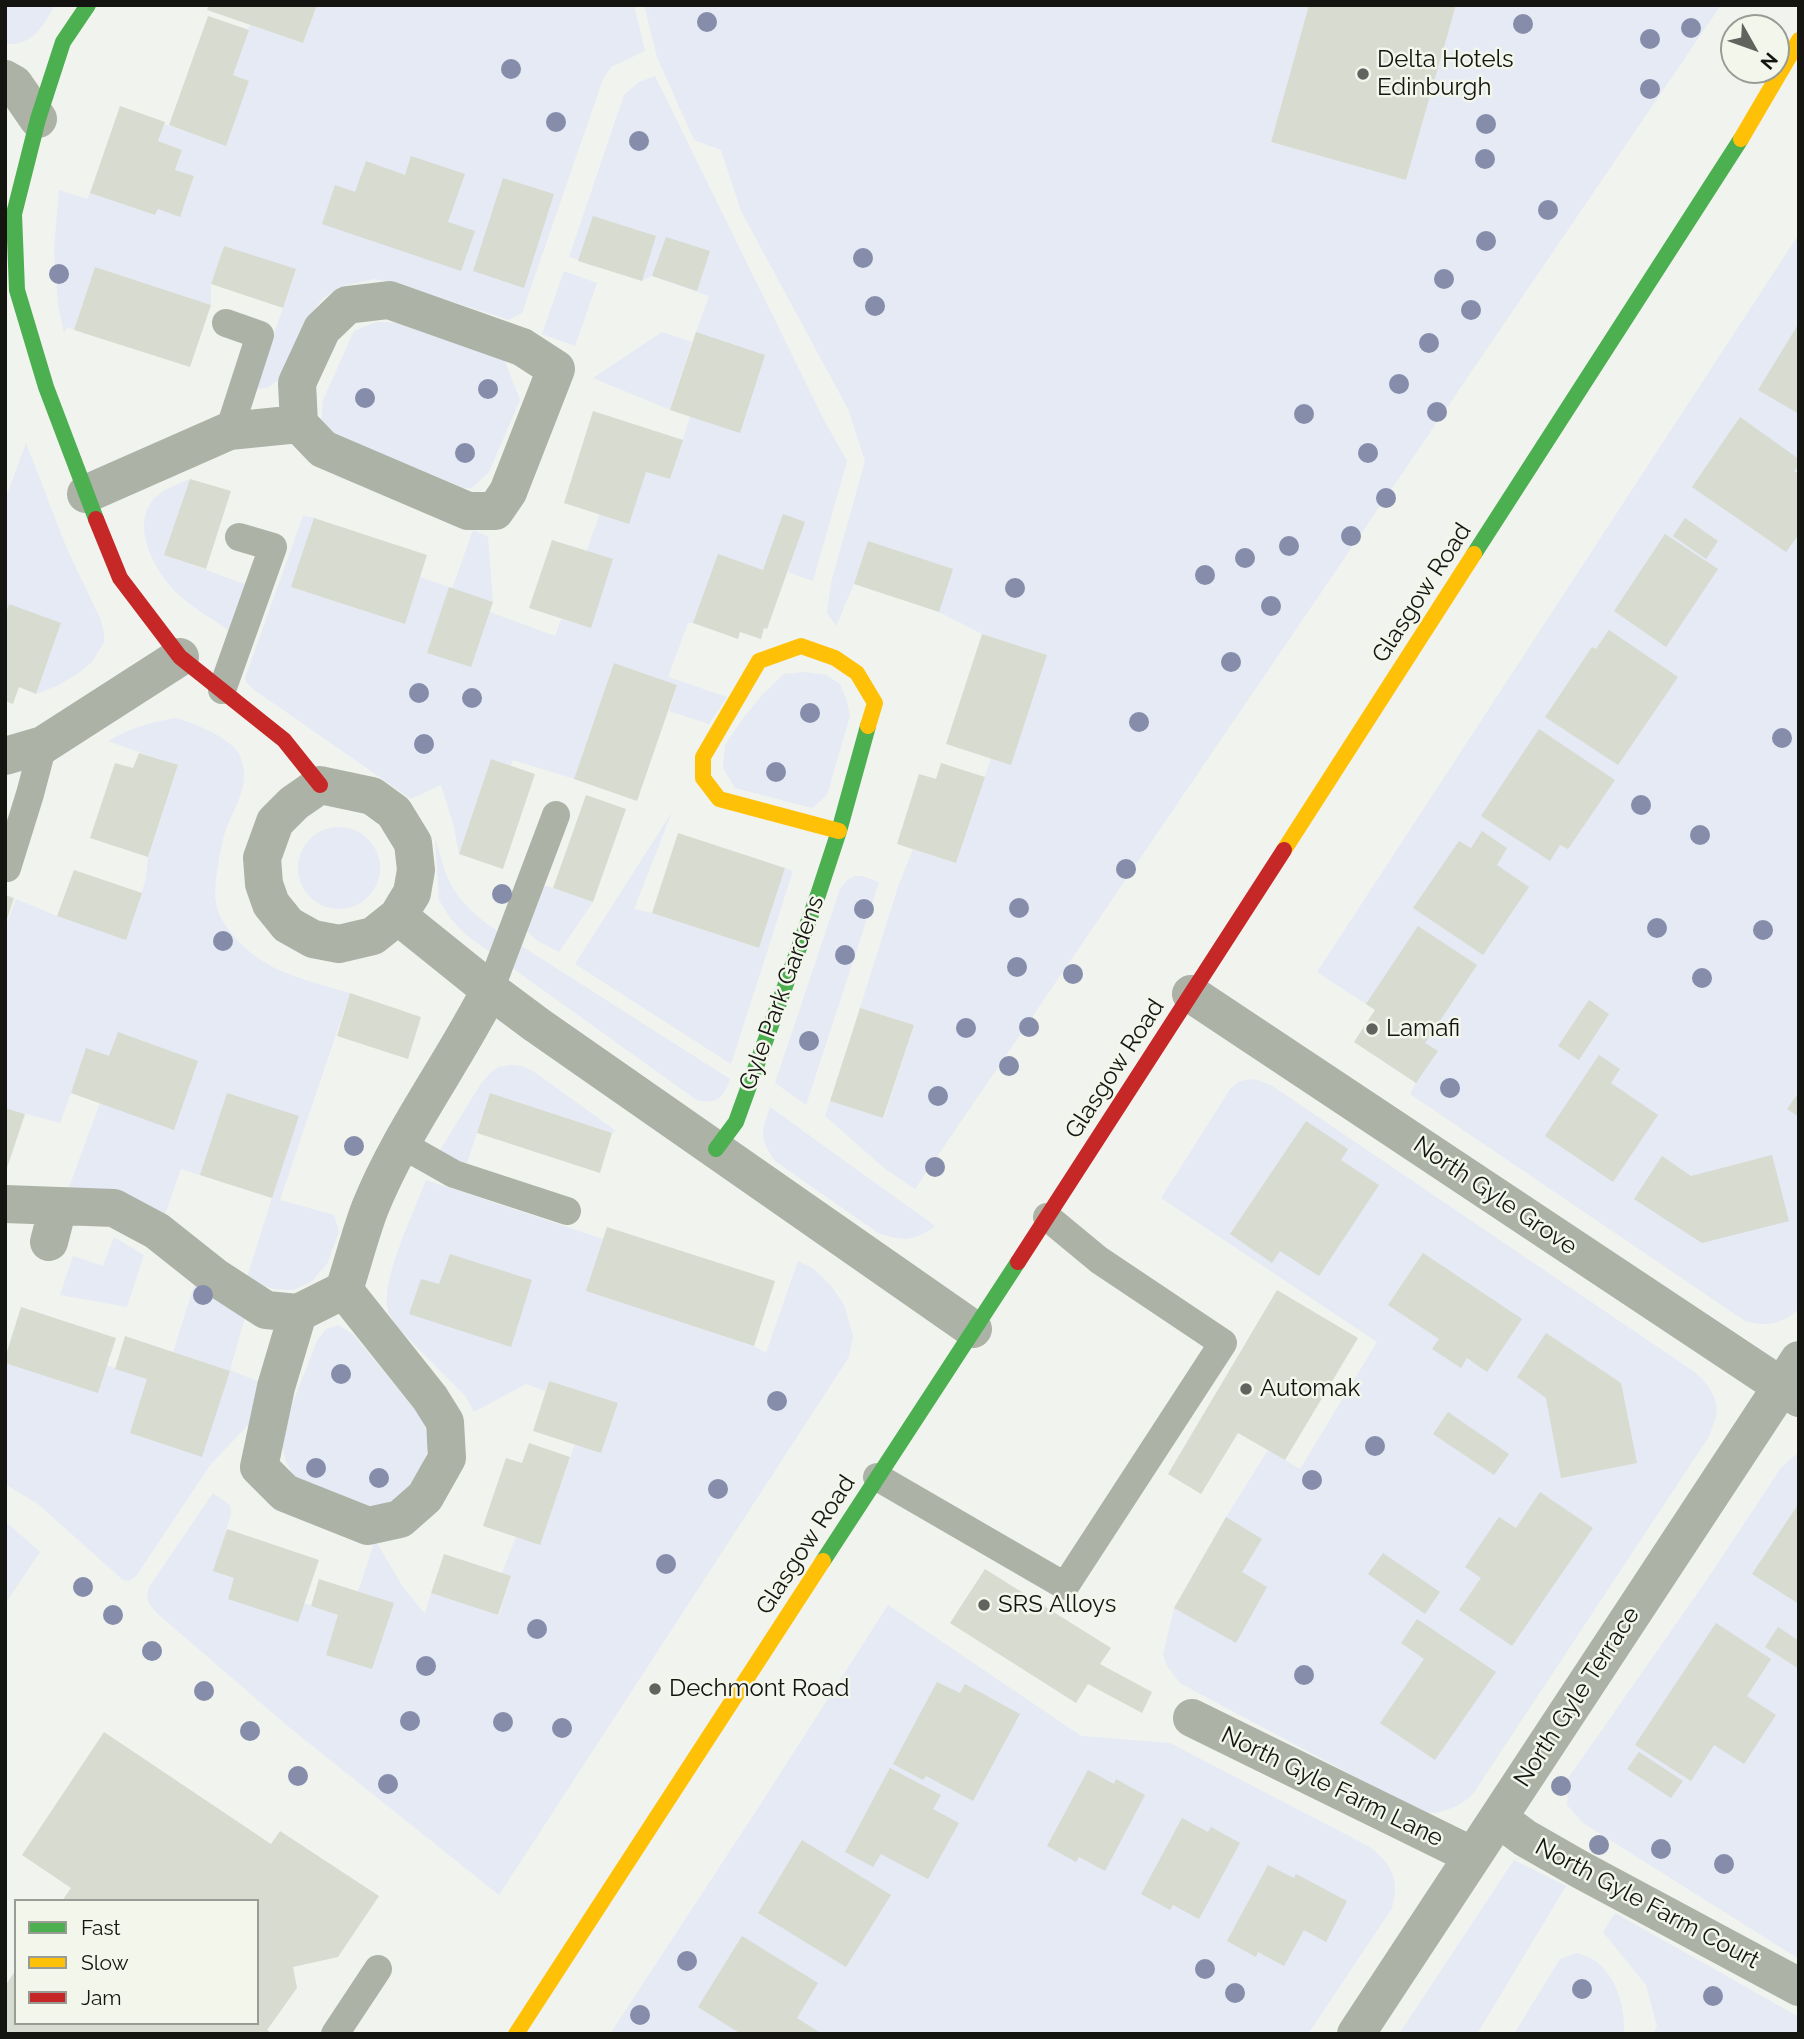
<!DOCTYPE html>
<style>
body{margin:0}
#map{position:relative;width:1804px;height:2039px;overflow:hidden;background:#f1f3ee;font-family:Raleway,sans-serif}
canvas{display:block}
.frame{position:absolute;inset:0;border:7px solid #141511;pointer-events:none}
.legend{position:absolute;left:14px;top:1899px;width:245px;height:126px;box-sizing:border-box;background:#f2f6eb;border:2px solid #999c94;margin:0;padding:9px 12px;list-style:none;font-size:21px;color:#141511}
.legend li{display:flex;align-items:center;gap:14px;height:35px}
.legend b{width:35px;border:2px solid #999c94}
.north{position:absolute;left:1720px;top:14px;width:70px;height:70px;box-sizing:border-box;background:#f2f6eb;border:2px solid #999c94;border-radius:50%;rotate:130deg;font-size:19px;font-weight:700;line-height:28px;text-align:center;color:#141511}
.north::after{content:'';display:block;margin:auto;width:24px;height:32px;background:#61635e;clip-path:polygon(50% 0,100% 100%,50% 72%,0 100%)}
</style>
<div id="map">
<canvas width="1804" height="2039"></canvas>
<div class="frame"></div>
<ul class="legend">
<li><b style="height:9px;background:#4caf50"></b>Fast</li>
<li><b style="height:9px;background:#ffc107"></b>Slow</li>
<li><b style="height:9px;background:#c62828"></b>Jam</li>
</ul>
<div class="north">N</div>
</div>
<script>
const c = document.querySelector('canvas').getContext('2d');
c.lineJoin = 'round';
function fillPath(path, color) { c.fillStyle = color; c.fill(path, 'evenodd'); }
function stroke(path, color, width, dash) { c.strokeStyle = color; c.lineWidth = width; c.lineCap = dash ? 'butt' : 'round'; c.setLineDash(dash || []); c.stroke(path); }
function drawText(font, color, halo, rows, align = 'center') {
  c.font = font + ' Raleway,sans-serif'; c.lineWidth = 5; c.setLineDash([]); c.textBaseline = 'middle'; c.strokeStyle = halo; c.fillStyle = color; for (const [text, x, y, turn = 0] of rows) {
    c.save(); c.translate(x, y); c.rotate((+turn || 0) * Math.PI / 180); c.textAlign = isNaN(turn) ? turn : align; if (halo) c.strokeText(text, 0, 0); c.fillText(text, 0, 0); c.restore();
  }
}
const green = new Path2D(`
 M 5,5 L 55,5 C 43,26 33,46 5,44 Z
 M 317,5 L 634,5 L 645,51 L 611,67 L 603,79 L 522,313 L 509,320 L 407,287 L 375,279 L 342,286 L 323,298 L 307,319 L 287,366 L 277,381 L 269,387 L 255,389 L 296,270 L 224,246 L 211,284 L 211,305 L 95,267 L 74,330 L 67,327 L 64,333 L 58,304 L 54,249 L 59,190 L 87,199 L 90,193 L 155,215 L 158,209 L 180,216 L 194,177 L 175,170 L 182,150 L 158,141 L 164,124 L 226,145 L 249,81 L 233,75 L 250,25 L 303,43 Z
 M 644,5 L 1309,5 L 1271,142 L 1406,180 L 1456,5 L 1721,5 L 915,1189 L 884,1168 L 825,1116 L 830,1101 L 884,1118 L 914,1025 L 860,1008 L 898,887 L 913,849 L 956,863 L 991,758 L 1011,764 L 1047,655 L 982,634 L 939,612 L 868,542 L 854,584 L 836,626 L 827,613 L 831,583 L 865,461 L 848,409 L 741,211 L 721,150 L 694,140 L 657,57 Z
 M 655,76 L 824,420 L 847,461 L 813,581 L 788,572 L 803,524 L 763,570 L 693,623 L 688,623 L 668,677 L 727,697 L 709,724 L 669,711 L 677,685 L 614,663 L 574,779 L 513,760 L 511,766 L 491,759 L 459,854 L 454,827 L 441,785 L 411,799 L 253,689 L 246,682 L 245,678 L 303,516 L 314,518 L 292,587 L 405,624 L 420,577 L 449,587 L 490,612 L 555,636 L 600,514 L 646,472 L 670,479 L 690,417 L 696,332 L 709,296 L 652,276 L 642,281 L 569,257 L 624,95 L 639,82 Z
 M 1799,234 L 1799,1309 C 1783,1324 1766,1327 1745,1321 L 1410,1094 L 1416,1083 L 1354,1042 L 1375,1010 L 1317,972 Z
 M 564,271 L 597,283 L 575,346 L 542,334 Z
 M 376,322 L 402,323 L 504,359 L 520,400 L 489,472 L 472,488 L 451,488 L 333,436 L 321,423 L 323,400 L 354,331 Z
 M 662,332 L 692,342 L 670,410 L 593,378 Z
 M 26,443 L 67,549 L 101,620 L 104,634 L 104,642 L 92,662 L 76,675 L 57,686 L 36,694 L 61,623 L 5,626 L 5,500 Z
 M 190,479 L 165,555 L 250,586 L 233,633 C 214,620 192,608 176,592 C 154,570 128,522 157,496 C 165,488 179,484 190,479 Z
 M 473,530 L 488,537 L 493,602 L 452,589 Z
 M 805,672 L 826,675 L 840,684 L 847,701 L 850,716 L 827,795 L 812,808 L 735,788 L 723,768 L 725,745 L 744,717 L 763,694 L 784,674 Z
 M 177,718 C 195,724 232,738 240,756 C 252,784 234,807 225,832 C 222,841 221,850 219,858 C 217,871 215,883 215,896 C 216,923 243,949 264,962 C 288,977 323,985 350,993 L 280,1200 L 334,1215 L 339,1232 L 327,1264 L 311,1282 L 293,1290 L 274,1289 L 264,1286 L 247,1277 L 272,1198 L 181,1169 L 163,1219 L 68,1190 L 100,1103 L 71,1093 L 60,1123 L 5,1108 L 5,928 L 16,899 L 57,916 L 126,939 L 146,879 L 148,857 L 178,766 L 108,741 C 130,728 151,722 177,718 Z
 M 672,812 L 634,909 L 652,913 L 759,948 L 785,868 L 793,871 L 731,1064 L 575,964 Z
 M298 868a41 41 0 1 1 82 0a41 41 0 1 1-82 0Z
 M 435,838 C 448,882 450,894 487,924 L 730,1079 C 725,1097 714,1107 695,1099 L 465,934 L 450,918 L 439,900 Z
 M 855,876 L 862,876 L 879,882 L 806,1105 L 775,1083 L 840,889 L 847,880 Z
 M 538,883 L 593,902 L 559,952 L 536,940 L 523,927 Z
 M 512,1065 L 521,1066 L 533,1071 L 616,1131 L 612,1133 L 490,1093 L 467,1163 L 437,1155 L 480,1085 L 491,1072 L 499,1067 Z
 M 1249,1079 L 1258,1080 L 1271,1085 L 1696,1373 C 1719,1395 1722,1410 1708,1438 L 1473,1794 C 1460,1807 1442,1814 1423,1813 L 1180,1683 L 1167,1666 L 1163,1655 L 1174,1608 L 1226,1517 L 1268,1450 L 1300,1469 L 1377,1342 L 1161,1198 L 1231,1088 L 1238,1082 Z
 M 770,1107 L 935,1226 C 913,1242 903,1241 878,1233 L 775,1161 C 759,1137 761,1134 770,1107 Z
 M 426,1180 L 603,1239 L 587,1291 L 754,1346 L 766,1353 L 798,1261 L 815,1270 L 832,1287 L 844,1305 L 853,1336 L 849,1357 L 499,1895 L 290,1728 L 159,1615 C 150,1606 145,1600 149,1587 L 213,1493 L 230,1505 L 231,1514 L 214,1571 L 338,1615 L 358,1592 L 375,1540 L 403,1587 L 425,1614 L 431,1593 L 499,1615 L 511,1577 L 502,1573 L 516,1537 L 540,1544 L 575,1444 L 601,1453 L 618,1404 L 549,1381 L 545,1391 L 526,1384 L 474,1412 L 466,1397 L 399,1329 C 394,1322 388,1315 387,1305 C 383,1276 415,1209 426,1180 Z
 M 114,1237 L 144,1255 L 127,1307 L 60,1295 L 73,1256 L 103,1266 Z
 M 195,1283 L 245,1317 L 230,1370 L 265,1384 L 250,1423 L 210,1465 L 136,1576 L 129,1581 L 123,1580 L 38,1504 L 5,1484 L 5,1363 L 106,1365 L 147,1379 L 228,1371 L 173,1352 Z
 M 338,1325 L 353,1334 L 423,1419 L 429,1446 L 413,1490 L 392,1507 L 364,1508 L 296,1479 L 286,1462 L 280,1435 L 317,1341 L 326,1329 Z
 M 1799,1454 L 1799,1959 L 1583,1823 L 1567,1805 L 1569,1777 L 1706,1581 L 1781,1468 L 1794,1456 Z
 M 5,1521 L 40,1552 L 5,1604 Z
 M 888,1605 L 1081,1736 L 1170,1743 L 1370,1847 C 1392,1865 1400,1879 1392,1908 L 1308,2034 L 610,2034 L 760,1805 Z
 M 1514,1860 L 1566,1886 L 1477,2034 L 1399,2034 Z
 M 1615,1913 L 1799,2017 L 1799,2034 L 1653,2034 L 1657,2026 L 1646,1985 L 1603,1932 Z
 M 1577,1953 C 1584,1956 1593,1958 1598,1963 C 1618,1980 1625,2009 1624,2034 L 1514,2034 L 1560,1959 Z`);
const building = new Path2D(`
 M 209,5 L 317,5 L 303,43 L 207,10 Z
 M 1309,5 L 1456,5 L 1406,180 L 1271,142 Z
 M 208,16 L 249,30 L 233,75 L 249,81 L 226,146 L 169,125 Z
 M 120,106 L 165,122 L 158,141 L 182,150 L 175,170 L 194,176 L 180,217 L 158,209 L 155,215 L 90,193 Z
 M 411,156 L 465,174 L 448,222 L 475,231 L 461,271 L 322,224 L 335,185 L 355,192 L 366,161 L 405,175 Z
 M 503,178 L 554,194 L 524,288 L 473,271 Z
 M 593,216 L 656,236 L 642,281 L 578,261 Z
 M 666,237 L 710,251 L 697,291 L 652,276 Z
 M 224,246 L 296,269 L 283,308 L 211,284 Z
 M 95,267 L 211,305 L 190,367 L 74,330 Z
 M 1799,323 L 1799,414 L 1758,390 Z
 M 696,332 L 765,355 L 740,433 L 670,410 Z
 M 593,411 L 683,440 L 670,479 L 646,472 L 629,524 L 564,503 Z
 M 1740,417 L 1799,459 L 1799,465 L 1794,471 L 1799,474 L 1799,534 L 1786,552 L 1692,487 Z
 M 190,479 L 231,491 L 206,569 L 164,555 Z
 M 783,514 L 805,522 L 767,629 L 764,628 L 761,639 L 740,632 L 738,639 L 693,623 L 718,554 L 763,570 Z
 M 314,518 L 427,555 L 405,624 L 291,587 Z
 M 1685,518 L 1718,541 L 1706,559 L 1673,536 Z
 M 1665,534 L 1718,569 L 1666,647 L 1614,611 Z
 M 552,540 L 613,559 L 591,628 L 529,608 Z
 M 868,541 L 953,569 L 939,612 L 854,584 Z
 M 449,587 L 493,602 L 471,667 L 427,653 Z
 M 9,604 L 61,623 L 36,694 L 19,687 L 13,704 L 5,701 L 5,616 Z
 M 1609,630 L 1678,677 L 1618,765 L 1545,717 L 1592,647 L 1596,649 Z
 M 982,634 L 1047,655 L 1011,765 L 946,744 Z
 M 614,663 L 677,685 L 637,801 L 574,779 Z
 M 1539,729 L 1615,780 L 1568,849 L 1560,845 L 1550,861 L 1481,816 Z
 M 139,753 L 178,765 L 148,857 L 90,838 L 115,763 L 133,768 Z
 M 491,759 L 535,774 L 503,869 L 459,854 Z
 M 941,763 L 985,777 L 956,863 L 897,844 L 919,774 L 936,779 Z
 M 586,795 L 626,809 L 593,902 L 553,888 Z
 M 1482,831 L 1507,848 L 1497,865 L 1529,887 L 1483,955 L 1413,908 L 1459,841 L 1471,848 Z
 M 678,833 L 785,868 L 759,948 L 652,913 Z
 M 74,870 L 142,893 L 126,940 L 57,916 Z
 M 5,895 L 14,898 L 6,922 L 5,921 Z
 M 1418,926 L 1477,965 L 1425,1043 L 1438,1051 L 1416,1083 L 1354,1042 L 1375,1010 L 1366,1004 Z
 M 350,993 L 421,1017 L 408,1059 L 337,1036 Z
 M 1589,1000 L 1609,1014 L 1579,1060 L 1558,1046 Z
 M 860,1008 L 914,1025 L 883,1118 L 830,1101 Z
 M 118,1032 L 198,1061 L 174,1130 L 71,1093 L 86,1048 L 109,1056 Z
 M 1599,1055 L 1620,1069 L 1611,1083 L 1658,1115 L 1613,1182 L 1545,1136 Z
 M 1799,1092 L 1799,1117 L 1787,1109 Z
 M 227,1093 L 299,1116 L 272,1198 L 200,1175 Z
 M 490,1093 L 612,1133 L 600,1173 L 477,1133 Z
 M 5,1108 L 25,1114 L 6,1171 L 5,1171 Z
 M 1306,1121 L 1348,1149 L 1341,1160 L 1379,1185 L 1319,1276 L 1280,1251 L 1272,1263 L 1230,1234 Z
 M 1772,1155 L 1789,1221 L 1702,1243 L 1634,1199 L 1662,1156 L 1691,1176 Z
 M 607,1227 L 775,1281 L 754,1346 L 586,1291 Z
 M 1423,1253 L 1522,1319 L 1487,1372 L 1467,1358 L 1461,1368 L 1432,1349 L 1439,1339 L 1388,1305 Z
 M 450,1254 L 532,1280 L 511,1347 L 409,1314 L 421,1279 L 439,1284 Z
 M 1277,1290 L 1358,1338 L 1285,1460 L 1238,1433 L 1201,1494 L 1168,1474 Z
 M 21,1307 L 116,1338 L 98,1393 L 5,1363 L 5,1358 Z
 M 1546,1333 L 1621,1383 L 1637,1463 L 1561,1478 L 1546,1398 L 1517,1377 Z
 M 125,1336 L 230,1371 L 202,1457 L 130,1433 L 147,1379 L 115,1369 Z
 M 549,1381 L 618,1403 L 601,1453 L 533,1431 Z
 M 1448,1412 L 1509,1454 L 1494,1475 L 1433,1434 Z
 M 529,1443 L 570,1457 L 540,1545 L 483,1526 L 506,1458 L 522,1463 Z
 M 1540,1492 L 1593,1528 L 1512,1646 L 1459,1610 L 1481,1578 L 1465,1567 L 1499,1517 L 1516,1528 Z
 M 1799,1503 L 1799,1604 L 1752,1574 Z
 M 1226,1517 L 1262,1539 L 1242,1572 L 1267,1587 L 1236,1643 L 1174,1608 Z
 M 227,1529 L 319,1560 L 298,1622 L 228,1599 L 234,1578 L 213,1571 Z
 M 1383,1553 L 1440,1592 L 1425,1614 L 1368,1574 Z
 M 444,1554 L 511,1576 L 498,1615 L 431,1593 Z
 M 985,1569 L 1111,1648 L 1100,1664 L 1152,1692 L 1142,1713 L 1088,1684 L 1076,1703 L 950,1623 Z
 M 319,1579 L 394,1603 L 372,1669 L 326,1655 L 338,1615 L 311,1606 Z
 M 1417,1619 L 1496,1672 L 1435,1760 L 1380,1723 L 1424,1659 L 1401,1643 Z
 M 1716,1623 L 1771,1659 L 1747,1696 L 1776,1715 L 1744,1764 L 1714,1745 L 1691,1781 L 1635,1745 Z
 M 1778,1627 L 1799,1641 L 1799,1669 L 1765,1647 Z
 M 937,1682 L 960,1693 L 965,1684 L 1020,1714 L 973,1801 L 926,1776 L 923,1780 L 893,1764 Z
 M 104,1732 L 271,1844 L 280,1831 L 379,1896 L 338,1957 L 293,1967 L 297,1988 L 267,2030 L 273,2034 L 5,2034 L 5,1986 L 16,1970 L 16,2023 L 257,2023 L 257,1901 L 62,1901 L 71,1888 L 22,1855 Z
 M 1639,1752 L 1683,1781 L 1671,1798 L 1627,1769 Z
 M 890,1768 L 941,1795 L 933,1809 L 959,1823 L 928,1879 L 881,1854 L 873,1867 L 845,1852 Z
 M 1088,1770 L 1114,1784 L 1116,1779 L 1145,1795 L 1105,1871 L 1079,1857 L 1076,1862 L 1047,1846 Z
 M 1182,1818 L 1208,1832 L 1211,1827 L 1240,1843 L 1199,1919 L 1173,1905 L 1170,1910 L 1141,1894 Z
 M 802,1840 L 891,1895 L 846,1967 L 758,1913 Z
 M 1268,1865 L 1294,1878 L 1296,1874 L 1347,1901 L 1326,1942 L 1304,1930 L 1284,1966 L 1258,1952 L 1256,1957 L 1227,1941 Z
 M 742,1936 L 818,1983 L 797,2018 L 819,2032 L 818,2034 L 741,2034 L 698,2007 Z`);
const lane = new Path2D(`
 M 226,323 L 260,335 L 229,431
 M 222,690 L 273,547 L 239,537
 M 7,868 L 30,794 L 43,745
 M 490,990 L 556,815
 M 401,1144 L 454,1174 L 567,1211
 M 877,1477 L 1065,1586 L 1223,1343 L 1099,1260 L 1047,1217
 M 335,2034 L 378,1969`);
const street = new Path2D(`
 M 5,79 L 14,84 L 38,119
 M 389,300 L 522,347 L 556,369 L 508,492 L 495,511 L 468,511 L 323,449 L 299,424 L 297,383 L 322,329 L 347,305 Z
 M 86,494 L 229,431 L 299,424
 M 5,756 L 43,745 L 180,657
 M 320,785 L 372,796 L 394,812 L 413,843 L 416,870 L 412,893 L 398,916 L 373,936 L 339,944 L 313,939 L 288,925 L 271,904 L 264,884 L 262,858 L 275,822 L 294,803 Z
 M 398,916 L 490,990 L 537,1025 L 973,1329
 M 1191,994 L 1799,1398
 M 5,1204 L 114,1208 L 157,1231 L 215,1277 L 266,1310 L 298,1313 L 344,1290 C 353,1263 360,1234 370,1208 C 400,1133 453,1063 490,990
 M 49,1242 L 58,1207
 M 298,1313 L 276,1387 L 259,1467 L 285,1493 L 368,1526 L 400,1519 L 425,1497 L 447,1458 L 445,1422 L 430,1398 L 344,1290
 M 1192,1718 L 1473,1856
 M 1498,1818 L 1525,1838 L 1581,1870 L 1799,1987
 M 1356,2034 L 1799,1360`);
const fast = new Path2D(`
 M 88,5 L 63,42 L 38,119 L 14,214 L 17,290 L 46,387 L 96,519
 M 1474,554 L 1741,139
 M 716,1149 L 736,1122 L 818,895 L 839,831 L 868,726
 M 823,1561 L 1018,1262`);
const slow = new Path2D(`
 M 1741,139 L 1799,40
 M 839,831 L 719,799 L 703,778 L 703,757 L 759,661 L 801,646 L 835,658 L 857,673 L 875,703 L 868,726
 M 1284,850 L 1474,554
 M 516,2034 L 823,1561`);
const jam = new Path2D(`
 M 96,519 L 120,578 L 180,657 L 284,740 L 320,785
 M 1018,1262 L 1284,850`);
const trees = [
 [707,22],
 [1523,24],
 [1691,28],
 [1650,39],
 [511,69],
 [1650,89],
 [556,122],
 [1486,124],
 [639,141],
 [1485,159],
 [1548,210],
 [1486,241],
 [863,258],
 [59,274],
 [1444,279],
 [875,306],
 [1471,310],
 [1429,343],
 [1399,384],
 [488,389],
 [365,398],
 [1437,412],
 [1304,414],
 [465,453],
 [1368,453],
 [1386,498],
 [1351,536],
 [1289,546],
 [1245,558],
 [1205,575],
 [1015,588],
 [1271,606],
 [1231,662],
 [419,693],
 [472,698],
 [810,713],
 [1139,722],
 [1782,738],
 [424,744],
 [776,772],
 [1641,805],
 [1700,835],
 [1126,869],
 [502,894],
 [1019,908],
 [864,909],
 [1657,928],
 [1763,930],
 [223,941],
 [845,955],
 [1017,967],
 [1073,974],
 [1702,978],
 [1029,1027],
 [966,1028],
 [809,1041],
 [1009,1066],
 [1450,1088],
 [938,1096],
 [354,1146],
 [935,1167],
 [203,1295],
 [341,1374],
 [777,1401],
 [1375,1446],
 [316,1468],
 [379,1478],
 [1312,1480],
 [718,1489],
 [666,1564],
 [83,1587],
 [113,1615],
 [537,1629],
 [152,1651],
 [426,1666],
 [1304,1675],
 [204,1691],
 [410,1721],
 [503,1722],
 [562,1728],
 [250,1731],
 [298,1776],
 [388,1784],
 [1561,1786],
 [1599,1845],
 [1661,1849],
 [1724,1864],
 [687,1961],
 [1205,1969],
 [1582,1989],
 [1235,1993],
 [1713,1996],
 [640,2015]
];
const markers = [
 [1363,74,7,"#61635e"],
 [1372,1029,7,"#61635e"],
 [1246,1389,7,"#61635e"],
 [984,1605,7,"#61635e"],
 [655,1689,7,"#61635e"]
];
const poiNames = [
 ["Delta Hotels",1377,60],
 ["Edinburgh",1377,88],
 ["Lamafi",1386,1029],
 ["Automak",1260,1389],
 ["SRS Alloys",998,1605],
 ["Dechmont Road",669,1689]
];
const streetNames = [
 ["Glasgow Road",1422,593,-57],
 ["Gyle Park Gardens",782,993,-70],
 ["Glasgow Road",1115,1069,-57],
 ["North Gyle Grove",1495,1196,34],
 ["Glasgow Road",806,1545,-57],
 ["North Gyle Terrace",1577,1697,-57],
 ["North Gyle Farm Lane",1332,1787,26],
 ["North Gyle Farm Court",1647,1904,28]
];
fillPath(green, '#e5eaf5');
fillPath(building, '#d7dbd0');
stroke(lane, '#adb2a6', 28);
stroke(street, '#adb2a6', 38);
stroke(fast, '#4caf50', 16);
stroke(slow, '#ffc107', 16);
stroke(jam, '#c62828', 16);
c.fillStyle = '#868daa';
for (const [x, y] of trees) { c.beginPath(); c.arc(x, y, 10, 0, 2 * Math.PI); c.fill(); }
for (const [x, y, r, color] of markers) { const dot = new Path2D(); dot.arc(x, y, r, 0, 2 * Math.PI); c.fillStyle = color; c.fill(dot); stroke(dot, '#f2f6eb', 2.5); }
drawText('24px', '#141511', '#f2f6eb', poiNames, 'left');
drawText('24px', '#141511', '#f2f6eb', streetNames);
</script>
